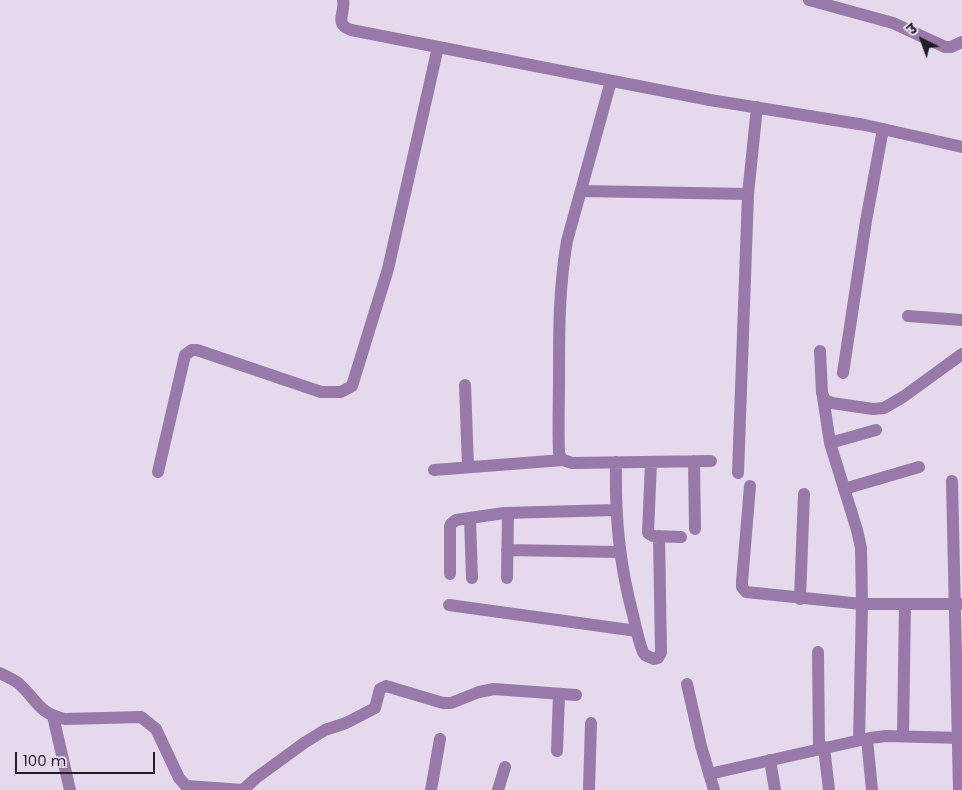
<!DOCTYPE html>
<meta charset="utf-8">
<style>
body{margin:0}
#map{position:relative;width:962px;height:790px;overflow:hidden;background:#e5daeb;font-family:Poppins,"Noto Sans Devanagari",sans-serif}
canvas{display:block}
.north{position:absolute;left:897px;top:15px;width:50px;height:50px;-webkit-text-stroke:4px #e5daeb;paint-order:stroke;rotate:318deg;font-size:14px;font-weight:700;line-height:20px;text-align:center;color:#211d23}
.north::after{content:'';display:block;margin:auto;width:18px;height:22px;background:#211d23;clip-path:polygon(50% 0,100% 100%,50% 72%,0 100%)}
.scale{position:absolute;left:15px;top:752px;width:140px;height:22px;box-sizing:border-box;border:2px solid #211d23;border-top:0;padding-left:6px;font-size:15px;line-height:18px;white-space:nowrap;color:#211d23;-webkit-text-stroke:4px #e5daeb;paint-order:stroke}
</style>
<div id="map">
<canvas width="962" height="790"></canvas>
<div class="north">उ</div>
<div class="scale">100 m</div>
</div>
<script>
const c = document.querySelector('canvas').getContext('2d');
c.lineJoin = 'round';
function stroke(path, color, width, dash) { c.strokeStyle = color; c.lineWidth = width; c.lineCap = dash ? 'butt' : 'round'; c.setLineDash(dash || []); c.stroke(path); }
const minor = new Path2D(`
 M 343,0 C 346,13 333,23 351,30 L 710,100 L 865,125 L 962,147
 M 809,0 L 893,23 L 945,47 L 951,47 L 962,42
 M 611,81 L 567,241 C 559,286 559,331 559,376 C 559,402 558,428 559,454 L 563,460 L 572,463 L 711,461
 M 582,191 L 748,194
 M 908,316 L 962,320
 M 820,351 L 822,393 L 825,400 L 832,403 L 873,409 L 884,408 L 903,397 L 962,354
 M 843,373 L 866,221 L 883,129
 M 465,385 L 468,467
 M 823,397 L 830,443 L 857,530 L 861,548 L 862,604 L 859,740
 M 830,443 L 876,430
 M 694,461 L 695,529
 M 616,462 C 615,516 619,563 633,615 C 636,627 638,640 643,652 L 645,655 L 654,659 L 658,658 L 661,653 L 659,536
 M 651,462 L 648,533 L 653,536 L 681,537
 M 434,470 L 563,460
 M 158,472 L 185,355 L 192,350 L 197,350 L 321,392 L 341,392 L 352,386 L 388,269 L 438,47
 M 738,473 L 748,194 L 757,107
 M 952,481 L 959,790
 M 750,486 L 742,582 L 742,587 L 746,592 L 862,604 L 962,604
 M 844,489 L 919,467
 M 470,518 L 472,578
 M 507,550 L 619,552
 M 450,574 L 450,527 L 451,524 L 456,520 L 504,513 L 616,510
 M 507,578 L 508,513
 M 800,599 L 804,494
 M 449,605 L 637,631
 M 818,652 L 819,748
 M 0,673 C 6,676 13,679 18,683 C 37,699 37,713 65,719 L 141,717 L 156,729 L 179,778 L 186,786 L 243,790
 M 687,684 L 701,746 L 714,790
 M 53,716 L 70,790
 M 903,736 L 905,604
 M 867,739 L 872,790
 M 824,747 L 829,790
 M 557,751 L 559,694
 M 770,760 L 775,790
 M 709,774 L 870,738 L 886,736 L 962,738
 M 243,790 L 256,778 L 304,743 L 325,730 L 346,723 L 375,708 L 380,689 L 386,686 L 443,703 L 451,703 L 479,692 L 494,689 L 576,695
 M 431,790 L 440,739
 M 498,790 L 505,767
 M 589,790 L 591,723`);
stroke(minor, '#9879a9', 12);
</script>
